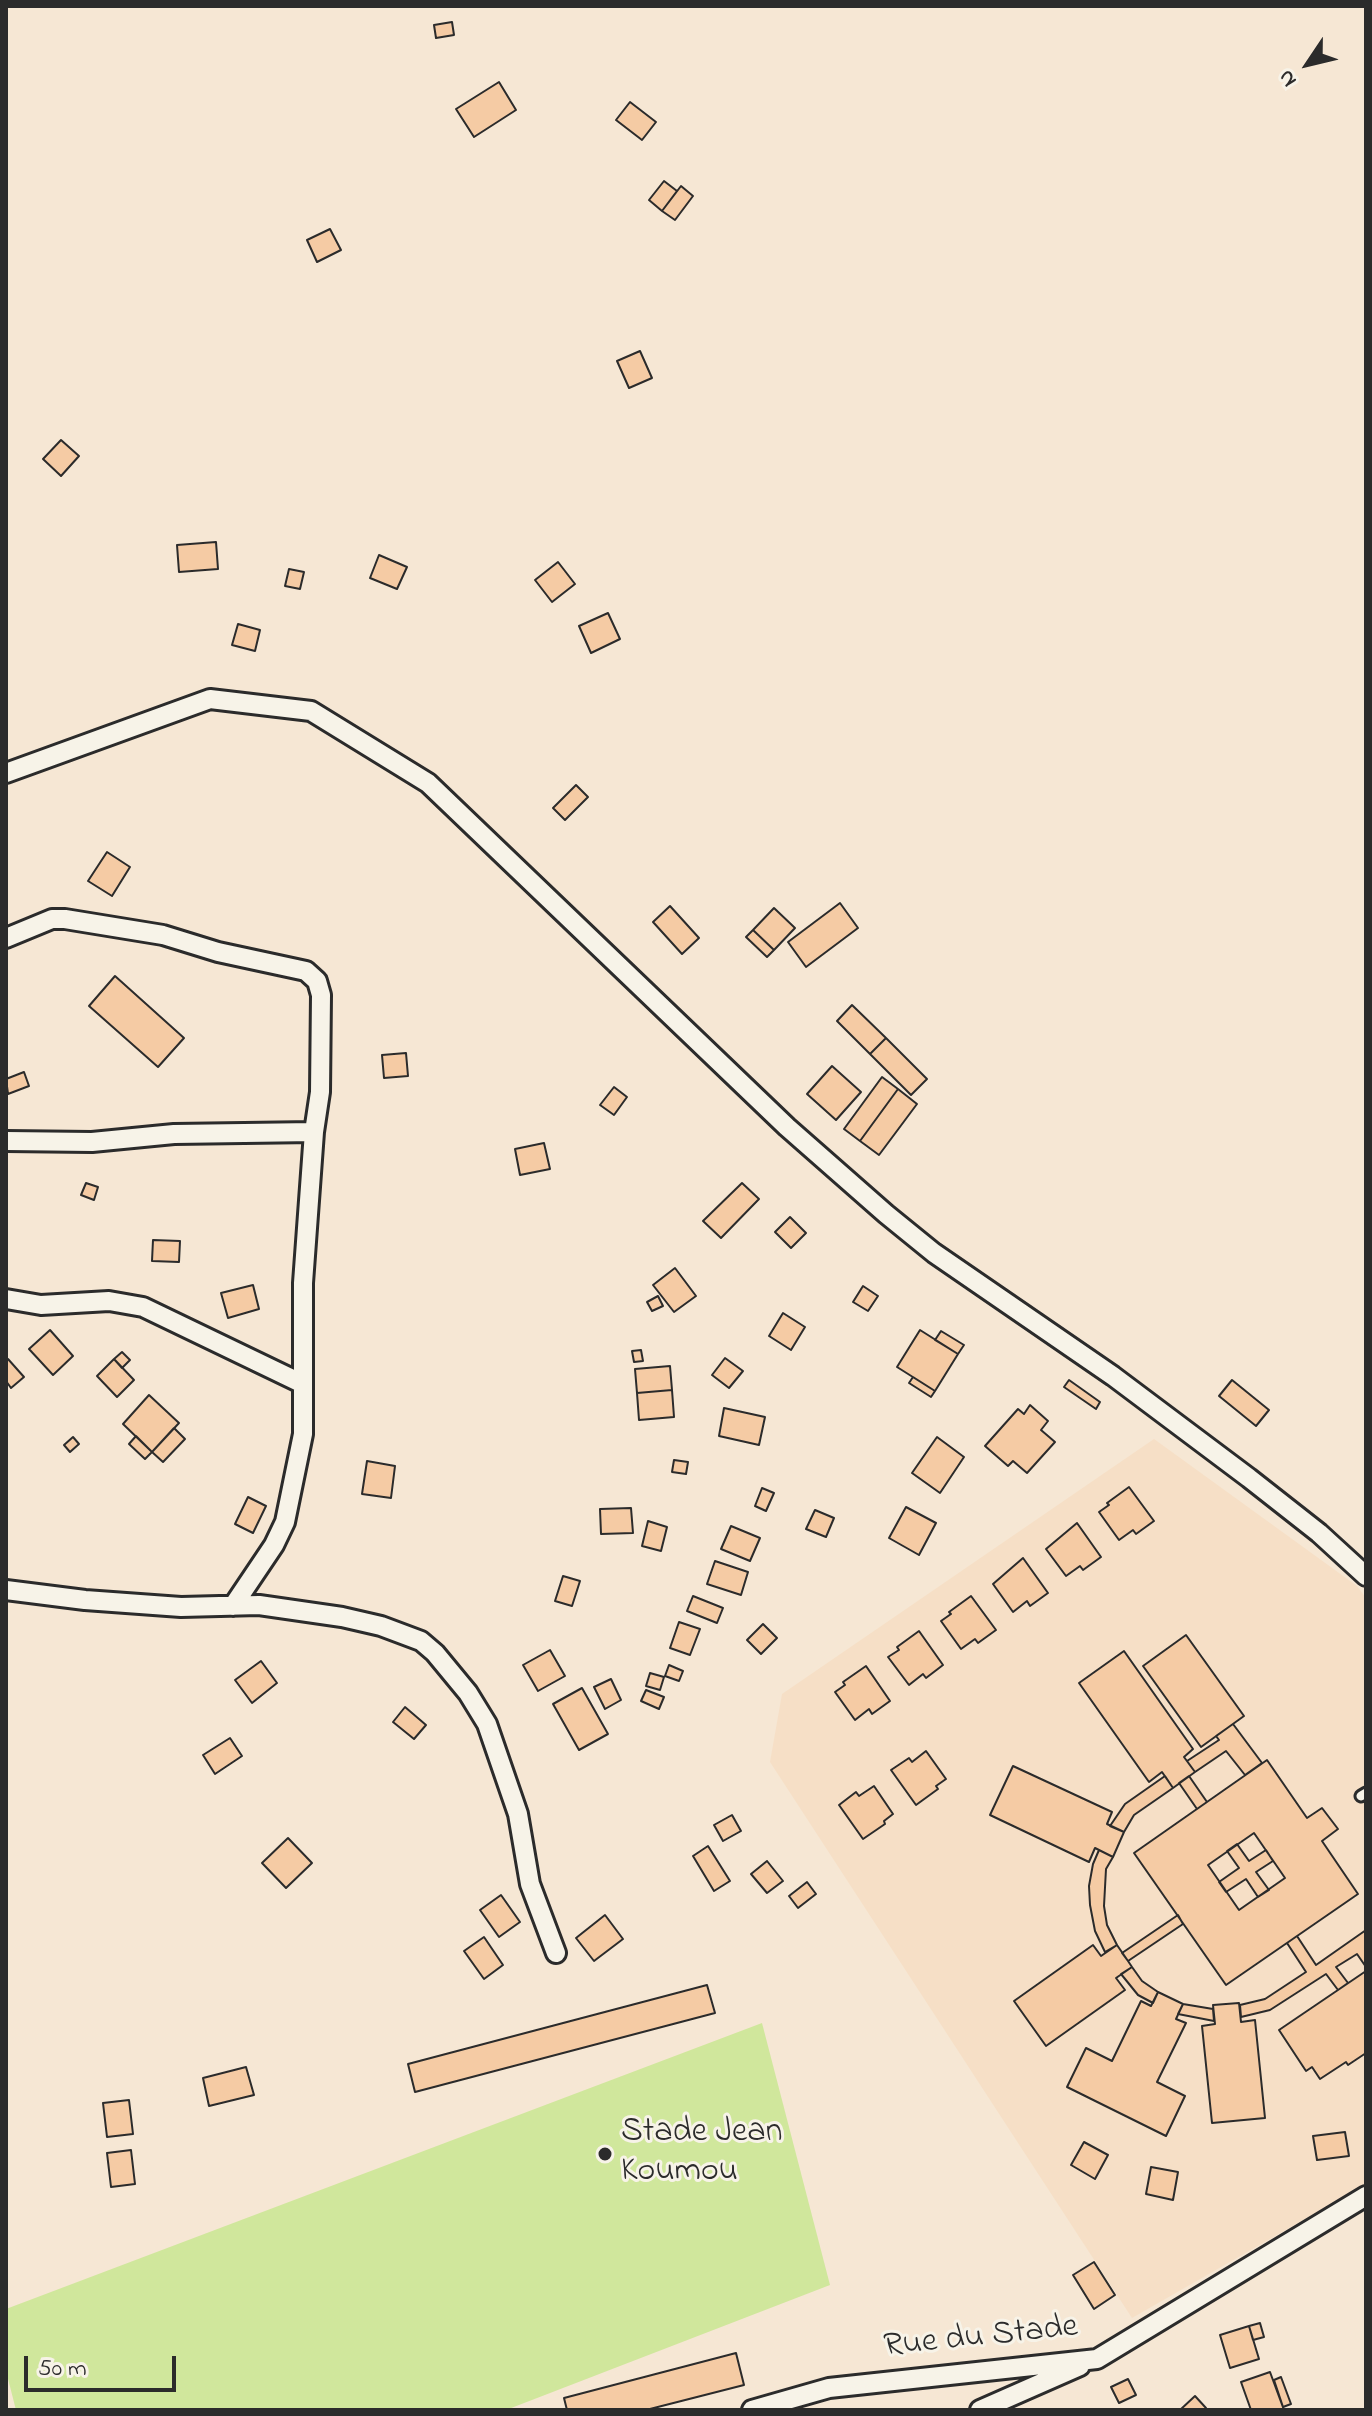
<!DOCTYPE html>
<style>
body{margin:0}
#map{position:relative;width:1372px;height:2416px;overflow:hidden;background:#f6e7d4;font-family:"Indie Flower",sans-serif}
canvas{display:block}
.frame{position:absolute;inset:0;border:8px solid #2b2b2b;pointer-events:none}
.north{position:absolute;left:1268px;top:24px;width:80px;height:80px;-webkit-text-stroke:6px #f7f3e8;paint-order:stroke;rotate:235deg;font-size:22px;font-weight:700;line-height:32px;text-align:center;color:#2b2b2b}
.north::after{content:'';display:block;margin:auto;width:28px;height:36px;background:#2b2b2b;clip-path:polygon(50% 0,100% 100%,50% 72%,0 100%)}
.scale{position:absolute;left:24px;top:2356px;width:152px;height:36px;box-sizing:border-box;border:4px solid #2b2b2b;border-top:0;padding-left:10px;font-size:24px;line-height:28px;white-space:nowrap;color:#2b2b2b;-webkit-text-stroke:6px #f7f3e8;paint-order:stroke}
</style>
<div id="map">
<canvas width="1372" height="2416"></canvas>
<div class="frame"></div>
<div class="north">N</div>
<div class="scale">50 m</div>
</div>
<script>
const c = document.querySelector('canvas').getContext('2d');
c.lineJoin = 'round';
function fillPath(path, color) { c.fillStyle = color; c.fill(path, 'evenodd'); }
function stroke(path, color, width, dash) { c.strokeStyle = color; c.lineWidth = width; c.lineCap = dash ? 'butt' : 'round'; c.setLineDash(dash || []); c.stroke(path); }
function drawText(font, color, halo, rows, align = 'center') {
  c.font = font + ' "Indie Flower",sans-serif'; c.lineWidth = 6; c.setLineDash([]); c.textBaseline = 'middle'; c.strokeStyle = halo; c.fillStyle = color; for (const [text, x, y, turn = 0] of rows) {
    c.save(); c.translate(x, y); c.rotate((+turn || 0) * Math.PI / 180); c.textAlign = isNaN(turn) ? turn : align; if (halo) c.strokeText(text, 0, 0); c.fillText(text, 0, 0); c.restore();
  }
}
const built = new Path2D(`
 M 1154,1439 L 1357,1586 L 1366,1598 L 1366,2184 L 1132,2318 L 770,1762 L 782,1694 Z`);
const green = new Path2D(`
 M 762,2023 L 830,2285 L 506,2410 L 16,2410 L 6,2371 L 6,2309 Z`);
const building = new Path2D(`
 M 452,22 L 454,35 L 436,38 L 434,25 Z
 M 499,82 L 516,110 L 474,137 L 456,109 Z
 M 630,102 L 656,122 L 642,140 L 616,120 Z
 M 664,181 L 677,191 L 662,211 L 649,200 Z
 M 681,186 L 693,196 L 675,220 L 662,211 Z
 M 330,229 L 341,250 L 317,262 L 307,240 Z
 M 640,351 L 652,378 L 629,388 L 617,361 Z
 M 61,440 L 79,456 L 61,476 L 43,459 Z
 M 216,542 L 218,569 L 179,572 L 177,545 Z
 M 379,555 L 407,567 L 397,589 L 370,578 Z
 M 558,562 L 575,584 L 552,602 L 535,580 Z
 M 289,569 L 304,572 L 300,589 L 285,586 Z
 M 608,613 L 620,639 L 591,653 L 579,626 Z
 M 238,624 L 260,630 L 255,651 L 232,645 Z
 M 576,785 L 588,797 L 565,820 L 553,808 Z
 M 107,852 L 130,867 L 112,896 L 88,881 Z
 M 840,903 L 858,928 L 806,967 L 788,942 Z
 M 670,906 L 699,938 L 682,954 L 653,922 Z
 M 774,908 L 795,928 L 774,950 L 753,930 Z
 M 753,930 L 774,950 L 767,957 L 746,937 Z
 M 115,976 L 184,1038 L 158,1067 L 89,1006 Z
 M 852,1005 L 886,1038 L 870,1054 L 837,1021 Z
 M 886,1038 L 927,1079 L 911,1095 L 870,1054 Z
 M 406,1053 L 408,1076 L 384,1078 L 382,1055 Z
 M 832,1066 L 861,1092 L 836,1120 L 807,1094 Z
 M 24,1072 L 29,1086 L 8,1094 L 6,1079 Z
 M 882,1077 L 898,1089 L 860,1141 L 844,1129 Z
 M 614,1087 L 627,1097 L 614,1115 L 600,1105 Z
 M 898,1089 L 917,1104 L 879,1155 L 860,1141 Z
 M 544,1143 L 550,1169 L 520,1175 L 515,1149 Z
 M 86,1183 L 98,1187 L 94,1200 L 81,1195 Z
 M 742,1183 L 759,1199 L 721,1238 L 703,1221 Z
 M 790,1217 L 806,1233 L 791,1248 L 775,1232 Z
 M 153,1240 L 180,1241 L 179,1262 L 152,1261 Z
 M 675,1268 L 696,1296 L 674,1312 L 653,1285 Z
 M 253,1285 L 259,1309 L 228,1318 L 221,1293 Z
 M 863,1286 L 878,1296 L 868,1311 L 853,1302 Z
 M 658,1296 L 663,1306 L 652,1311 L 647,1302 Z
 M 783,1313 L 805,1327 L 791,1350 L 769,1336 Z
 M 50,1330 L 73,1356 L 53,1375 L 29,1349 Z
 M 920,1330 L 958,1354 L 935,1391 L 897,1367 Z
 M 941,1331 L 964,1345 L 958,1354 L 935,1340 Z
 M 641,1350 L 643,1361 L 634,1362 L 632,1351 Z
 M 122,1352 L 130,1360 L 122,1368 L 114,1359 Z
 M 725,1358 L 743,1371 L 729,1388 L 712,1375 Z
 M 8,1359 L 24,1377 L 11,1388 L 6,1381 L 6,1361 Z
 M 114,1359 L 134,1380 L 117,1397 L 97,1376 Z
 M 670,1366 L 672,1390 L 637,1393 L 635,1369 Z
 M 913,1377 L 935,1391 L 931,1397 L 909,1383 Z
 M 1069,1380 L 1100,1402 L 1096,1409 L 1064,1387 Z
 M 1232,1380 L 1269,1410 L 1256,1426 L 1219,1396 Z
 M 672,1390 L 674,1417 L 639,1420 L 637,1393 Z
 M 149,1395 L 179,1423 L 152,1452 L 123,1424 Z
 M 1030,1405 L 1048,1421 L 1041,1430 L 1055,1442 L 1027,1473 L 1013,1461 L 1008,1466 L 985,1446 L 1018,1409 L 1024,1414 Z
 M 724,1408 L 765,1417 L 759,1445 L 719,1436 Z
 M 174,1428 L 185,1439 L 163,1462 L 152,1452 Z
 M 136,1436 L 152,1452 L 145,1459 L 129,1444 Z
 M 73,1437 L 79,1444 L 70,1452 L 64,1445 Z
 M 937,1437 L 964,1457 L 940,1493 L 912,1473 Z
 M 674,1460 L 688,1462 L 686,1474 L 672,1472 Z
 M 367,1461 L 395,1466 L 391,1498 L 362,1494 Z
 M 1129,1487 L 1154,1521 L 1136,1534 L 1133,1530 L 1119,1540 L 1099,1512 L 1109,1505 L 1107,1503 Z
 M 762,1488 L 774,1493 L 766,1511 L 755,1506 Z
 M 248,1497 L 266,1506 L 253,1533 L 235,1524 Z
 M 906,1507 L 936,1523 L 919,1555 L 889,1538 Z
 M 631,1508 L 633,1533 L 601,1534 L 600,1509 Z
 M 815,1510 L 834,1518 L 826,1537 L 806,1529 Z
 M 648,1521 L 667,1527 L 661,1551 L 642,1546 Z
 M 1077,1523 L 1101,1557 L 1083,1570 L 1080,1566 L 1066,1576 L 1046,1549 Z
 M 731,1526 L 760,1538 L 750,1561 L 721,1549 Z
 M 1023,1558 L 1048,1593 L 1030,1606 L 1027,1601 L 1013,1612 L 993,1584 Z
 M 715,1561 L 748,1572 L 741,1595 L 707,1584 Z
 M 563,1576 L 580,1581 L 572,1606 L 555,1601 Z
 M 693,1596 L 723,1608 L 717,1623 L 687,1611 Z
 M 971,1596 L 996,1630 L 978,1643 L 975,1639 L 961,1649 L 941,1621 L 951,1614 L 949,1612 Z
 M 679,1622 L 700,1629 L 690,1655 L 670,1648 Z
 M 763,1624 L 777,1638 L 761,1654 L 747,1640 Z
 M 919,1631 L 943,1665 L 926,1678 L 923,1674 L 909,1685 L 888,1657 L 899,1650 L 897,1647 Z
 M 1186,1635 L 1244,1716 L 1201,1747 L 1143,1666 Z
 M 550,1650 L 565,1676 L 538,1691 L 523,1665 Z
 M 1124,1651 L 1193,1749 L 1184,1757 L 1195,1772 L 1173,1788 L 1162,1772 L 1149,1782 L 1079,1683 Z
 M 261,1661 L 277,1683 L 252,1703 L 235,1680 Z
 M 669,1665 L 683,1671 L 679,1681 L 665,1676 Z
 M 866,1666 L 890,1701 L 872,1714 L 869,1709 L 855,1720 L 835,1692 L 845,1685 L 843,1682 Z
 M 650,1673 L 664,1677 L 660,1690 L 646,1686 Z
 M 611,1679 L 621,1700 L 605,1709 L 594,1687 Z
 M 582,1688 L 608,1734 L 579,1750 L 553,1704 Z
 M 646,1690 L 664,1697 L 659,1709 L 641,1701 Z
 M 405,1707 L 426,1725 L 414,1739 L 393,1722 Z
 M 1233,1724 L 1262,1763 L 1245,1775 L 1226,1751 L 1195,1772 L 1187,1761 L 1219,1740 L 1216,1736 Z
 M 230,1738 L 242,1756 L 215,1774 L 203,1755 Z
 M 926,1751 L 946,1779 L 936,1786 L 938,1789 L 916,1805 L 891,1770 L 909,1758 L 912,1762 Z
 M 1267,1760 L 1307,1818 L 1322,1808 L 1338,1829 L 1322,1841 L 1358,1894 L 1226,1985 L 1134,1853 ZM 1254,1833 L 1285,1878 L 1239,1910 L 1208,1865 Z
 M 1013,1766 L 1112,1812 L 1107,1824 L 1124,1832 L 1113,1857 L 1095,1848 L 1089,1862 L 990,1815 Z
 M 1165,1776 L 1173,1788 L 1134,1815 L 1124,1832 L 1110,1826 L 1125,1804 Z
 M 1189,1776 L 1207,1802 L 1197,1809 L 1179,1783 Z
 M 874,1786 L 893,1814 L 884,1821 L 885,1824 L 863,1839 L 839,1805 L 856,1792 L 859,1796 Z
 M 732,1815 L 741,1831 L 723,1841 L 714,1825 Z
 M 288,1838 L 312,1863 L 286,1888 L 262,1863 Z
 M 1237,1844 L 1249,1861 L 1266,1850 L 1273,1861 L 1256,1872 L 1269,1890 L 1258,1897 L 1246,1879 L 1226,1892 L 1219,1882 L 1239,1868 L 1227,1851 Z
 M 708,1846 L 730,1881 L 714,1891 L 693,1856 Z
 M 1099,1850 L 1113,1857 L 1106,1869 L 1104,1906 L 1107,1925 L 1117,1945 L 1105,1952 L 1095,1931 L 1090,1905 L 1089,1886 L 1093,1864 Z
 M 767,1861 L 783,1881 L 767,1893 L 751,1874 Z
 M 807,1882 L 816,1894 L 798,1908 L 789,1896 Z
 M 501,1895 L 520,1922 L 499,1937 L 480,1910 Z
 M 605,1915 L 623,1939 L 594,1961 L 576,1938 Z
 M 1178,1915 L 1183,1924 L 1128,1961 L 1122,1953 Z
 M 1366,1930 L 1366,1967 L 1357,1954 L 1336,1967 L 1348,1983 L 1338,1990 L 1326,1974 L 1270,2010 L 1241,2017 L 1240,2005 L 1265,1999 L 1306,1972 L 1287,1943 L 1297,1936 L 1316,1965 Z
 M 484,1937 L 503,1965 L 484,1979 L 464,1951 Z
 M 1093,1945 L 1101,1956 L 1117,1945 L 1128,1961 L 1132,1967 L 1116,1978 L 1125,1990 L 1046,2046 L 1014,2001 Z
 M 1132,1967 L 1142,1981 L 1158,1992 L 1153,2003 L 1138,1995 L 1121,1974 Z
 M 1366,1971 L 1366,2053 L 1348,2065 L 1346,2062 L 1320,2079 L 1312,2067 L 1306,2071 L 1279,2030 Z
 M 707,1985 L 715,2013 L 415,2092 L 408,2064 Z
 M 1158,1992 L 1183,2004 L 1176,2019 L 1186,2023 L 1157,2082 L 1185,2096 L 1166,2136 L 1067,2087 L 1086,2048 L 1112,2061 L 1141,2001 L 1151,2006 Z
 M 1239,2003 L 1241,2022 L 1255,2020 L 1265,2118 L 1212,2123 L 1202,2026 L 1215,2024 L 1213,2005 Z
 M 1183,2004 L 1213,2009 L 1214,2021 L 1178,2014 Z
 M 246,2067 L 254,2095 L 209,2106 L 203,2078 Z
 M 129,2100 L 133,2134 L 107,2137 L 103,2103 Z
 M 1345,2132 L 1349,2156 L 1317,2160 L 1313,2136 Z
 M 1084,2142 L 1108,2155 L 1095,2179 L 1071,2165 Z
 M 131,2150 L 135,2184 L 111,2187 L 107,2153 Z
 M 1151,2167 L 1178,2172 L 1173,2200 L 1146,2194 Z
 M 1094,2262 L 1115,2295 L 1094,2309 L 1073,2275 Z
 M 1260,2323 L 1264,2337 L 1253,2340 L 1249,2326 Z
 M 1249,2326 L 1259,2359 L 1230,2368 L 1220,2335 Z
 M 736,2353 L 744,2385 L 646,2410 L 567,2410 L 564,2398 Z
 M 1270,2372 L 1284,2410 L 1251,2410 L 1241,2382 Z
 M 1281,2377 L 1291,2404 L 1283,2407 L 1274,2380 Z
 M 1128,2379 L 1136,2395 L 1119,2403 L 1111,2387 Z
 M 1195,2396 L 1206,2408 L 1203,2410 L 1180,2410 Z`);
const service = new Path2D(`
 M 1361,1796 L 1366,1793`);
const minor = new Path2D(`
 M 6,773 L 210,699 L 311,711 L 428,783 L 787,1127 L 886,1214 L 934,1253 L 1113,1376 L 1249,1478 L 1319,1533 L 1366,1576
 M 6,938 L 52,919 L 65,919 L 163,935 L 218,952 L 306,971 L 317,981 L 321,995 L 320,1092 L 314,1132 L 303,1283 L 303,1434 L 285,1522 L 274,1545 L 233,1606
 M 6,1141 L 92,1142 L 174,1134 L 314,1132
 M 6,1299 L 41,1305 L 109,1301 L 143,1307 L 303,1384
 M 6,1590 L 85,1600 L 181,1607 L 259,1605 L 342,1617 L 381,1626 L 421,1641 L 435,1653 L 468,1693 L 487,1724 L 518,1814 L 530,1884 L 556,1953
 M 752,2410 L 829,2388 L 1097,2359 L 1366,2196
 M 980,2410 L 1080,2366`);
const markers = [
 [605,2154,8,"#2b2b2b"]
];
const poiNames = [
 ["Stade Jean",621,2134],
 ["Koumou",621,2173]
];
const streetNames = [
 ["Rue du Stade",981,2339,-6]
];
fillPath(built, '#f6dfc6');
fillPath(green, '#d0e79c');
fillPath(building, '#f5cba4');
stroke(building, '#2b2b2b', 2);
stroke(service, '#2b2b2b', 15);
stroke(minor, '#2b2b2b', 24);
stroke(service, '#f7f3e8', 9);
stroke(minor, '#f7f3e8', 18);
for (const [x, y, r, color] of markers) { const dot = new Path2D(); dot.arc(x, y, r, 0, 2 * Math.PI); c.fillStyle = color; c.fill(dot); stroke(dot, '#f7f3e8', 3); }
drawText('34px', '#2b2b2b', '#f7f3e8', poiNames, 'left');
drawText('34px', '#2b2b2b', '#f7f3e8', streetNames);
</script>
